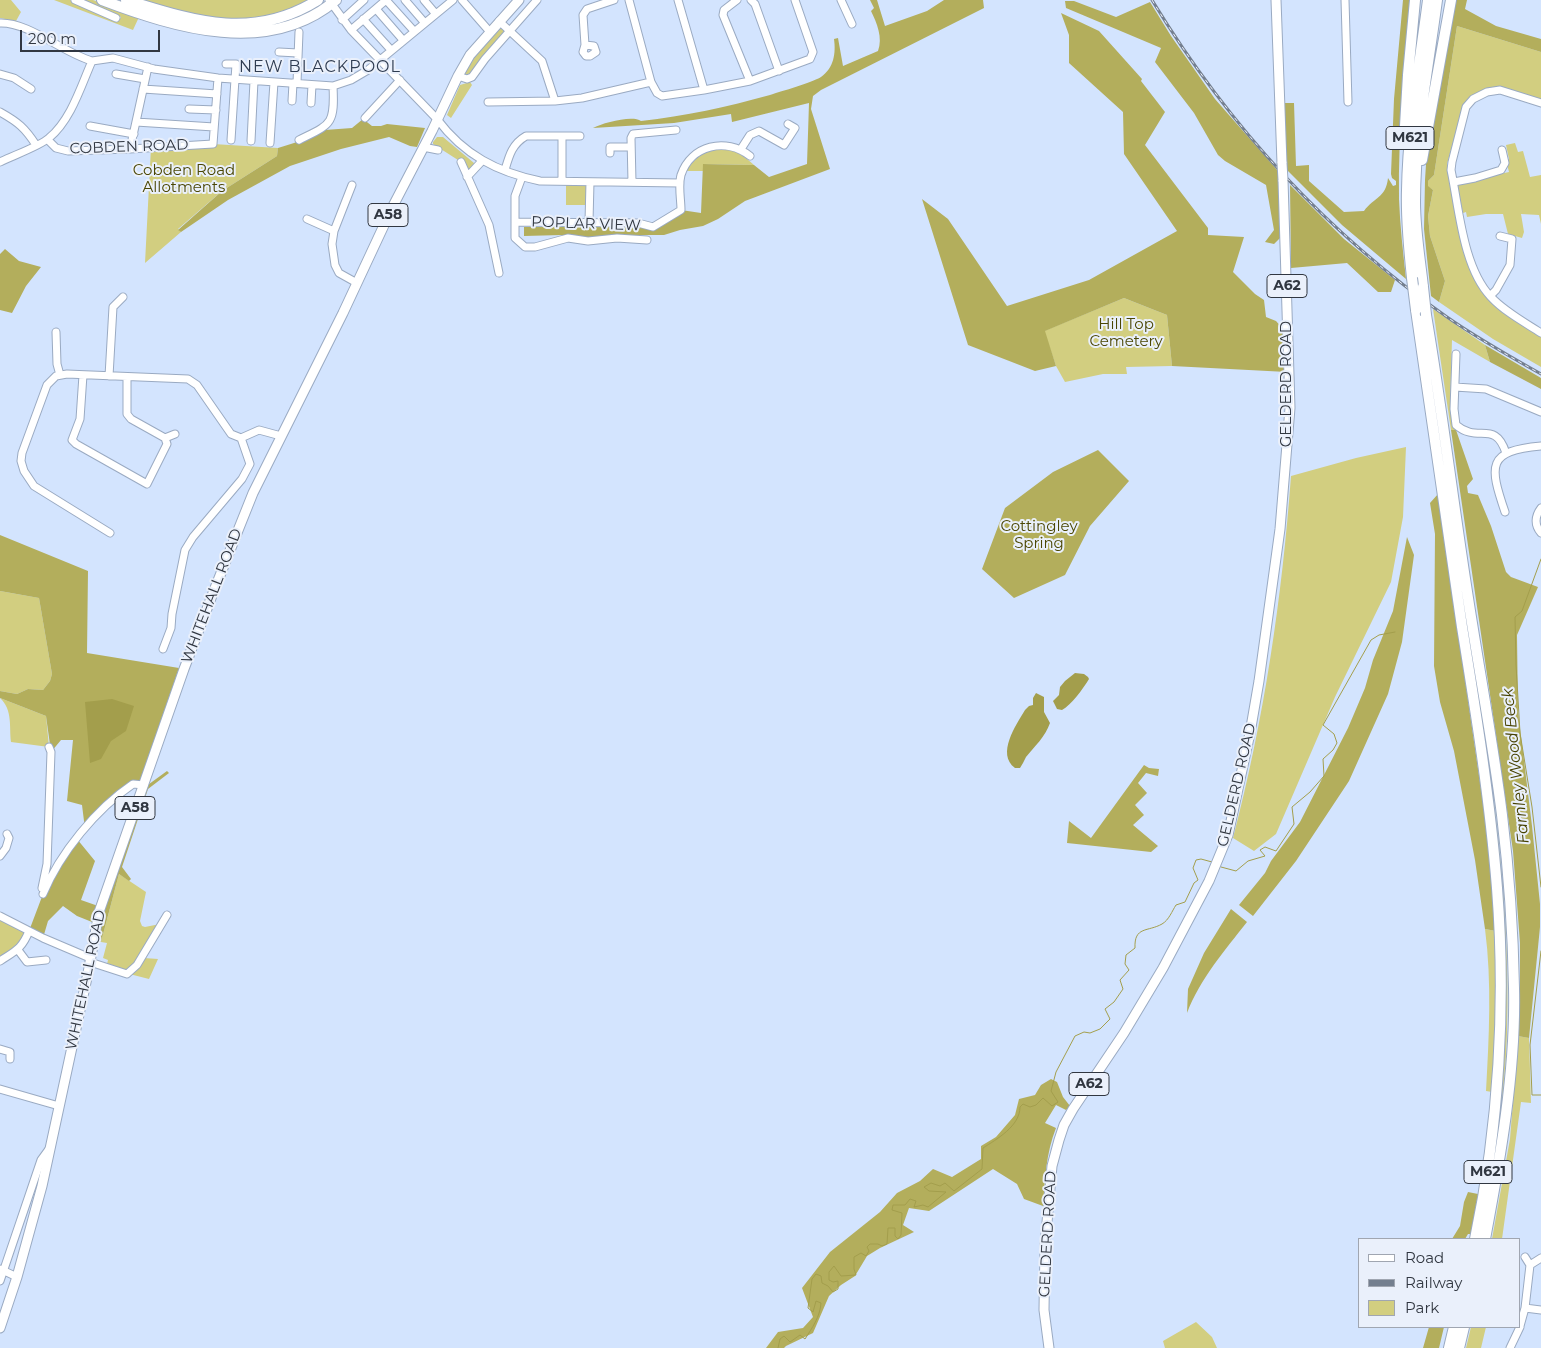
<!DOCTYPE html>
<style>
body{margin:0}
#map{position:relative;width:1541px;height:1348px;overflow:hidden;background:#d3e4fe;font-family:Montserrat,sans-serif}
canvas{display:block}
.legend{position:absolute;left:1358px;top:1238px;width:162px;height:90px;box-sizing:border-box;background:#eaf0fb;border:1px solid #a0a6b1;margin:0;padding:6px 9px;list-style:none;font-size:15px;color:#313741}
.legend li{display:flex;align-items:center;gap:10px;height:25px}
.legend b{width:25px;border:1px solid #a0a6b1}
.scale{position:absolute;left:20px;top:30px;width:140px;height:22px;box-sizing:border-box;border:2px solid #313741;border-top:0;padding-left:6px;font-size:15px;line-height:18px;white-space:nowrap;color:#313741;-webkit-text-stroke:4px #eaf0fb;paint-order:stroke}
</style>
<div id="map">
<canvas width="1541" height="1348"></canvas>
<ul class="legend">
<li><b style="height:6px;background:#fff"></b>Road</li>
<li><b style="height:6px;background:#747f8f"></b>Railway</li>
<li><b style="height:14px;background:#d2ce80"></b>Park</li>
</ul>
<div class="scale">200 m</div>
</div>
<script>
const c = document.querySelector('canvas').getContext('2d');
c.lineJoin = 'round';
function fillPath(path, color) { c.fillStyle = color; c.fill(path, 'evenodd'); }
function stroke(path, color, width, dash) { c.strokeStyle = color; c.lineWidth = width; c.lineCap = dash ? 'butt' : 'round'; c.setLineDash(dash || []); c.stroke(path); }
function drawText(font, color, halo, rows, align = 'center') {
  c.font = font + ' Montserrat,sans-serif'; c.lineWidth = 4; c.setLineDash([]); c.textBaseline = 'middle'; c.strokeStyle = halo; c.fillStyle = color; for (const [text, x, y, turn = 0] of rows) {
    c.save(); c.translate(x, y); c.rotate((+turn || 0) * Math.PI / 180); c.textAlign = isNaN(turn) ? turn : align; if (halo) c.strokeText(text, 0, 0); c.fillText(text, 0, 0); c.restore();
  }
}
const green = new Path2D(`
 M 0,0 L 11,0 L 21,12 L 16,21 L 0,18 Z
 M 54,0 L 70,0 L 119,21 L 121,17 L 80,0 L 93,0 L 139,17 L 133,30 Z
 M 126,0 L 318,0 L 305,8 L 234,25 Z
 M 1457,26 L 1541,52 L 1541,103 L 1500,90 L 1472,96 L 1463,106 L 1447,164 L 1464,253 L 1472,275 L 1481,289 L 1489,298 L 1523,325 L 1541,336 L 1541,367 L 1493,339 L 1439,302 L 1445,281 L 1430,236 L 1428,216 L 1433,190 L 1427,186 L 1428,181 L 1434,175 Z
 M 502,27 L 506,30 L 471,75 L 465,75 L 465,72 L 479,51 Z
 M 470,82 L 472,85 L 451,118 L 447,115 L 460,85 Z
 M 437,137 L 443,137 L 474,163 L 474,166 L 470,169 L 467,169 L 462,158 L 458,160 L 433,144 L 433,142 Z
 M 1515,143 L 1518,152 L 1523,151 L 1530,177 L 1541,175 L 1541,224 L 1539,215 L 1521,214 L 1524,232 L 1522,238 L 1508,234 L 1503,214 L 1486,214 L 1467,217 L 1466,212 L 1463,213 L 1457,186 L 1459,183 L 1509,172 L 1506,160 L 1509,159 L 1506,145 Z
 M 213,144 L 278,148 L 277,156 L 222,191 L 178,229 L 181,232 L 145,263 L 151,147 Z
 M 724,148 C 737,151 744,156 754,165 L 704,164 L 703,171 L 686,171 C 696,156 706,149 724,148 Z
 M 566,181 L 590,182 L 590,205 L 566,205 Z
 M 1124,298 L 1167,315 L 1172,366 L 1126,367 L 1127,374 L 1103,374 L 1065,382 L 1056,366 L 1044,331 Z
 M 1433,309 L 1485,345 L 1490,362 L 1452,340 L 1450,407 L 1456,430 L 1451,430 Z
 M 1406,447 L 1403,517 L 1391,582 L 1335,697 L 1276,834 L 1254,851 L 1233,838 C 1264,720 1282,598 1291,476 L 1356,458 Z
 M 0,591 L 39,598 L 52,674 L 50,681 L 43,690 L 28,689 L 17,694 L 0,691 Z
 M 1462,593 L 1464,594 C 1485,740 1512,885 1507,1033 C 1505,1103 1492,1171 1481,1239 L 1479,1239 L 1497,1132 L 1501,1095 L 1504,1055 L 1506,965 L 1498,844 Z
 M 0,698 L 46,716 L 49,747 L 11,742 C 9,727 13,710 0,698 Z
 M 119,874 L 146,892 L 140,921 L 142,926 L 145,927 L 160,924 L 144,958 L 158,959 L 149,979 L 106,968 L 108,960 L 103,958 L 107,943 L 101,942 Z
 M 0,916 L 29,931 L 25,942 L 0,961 Z
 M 1485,929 L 1496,931 L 1497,979 L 1492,1092 L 1486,1091 C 1489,1038 1492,982 1485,929 Z
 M 1518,1036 L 1529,1038 L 1531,1103 L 1521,1102 L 1502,1239 L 1492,1239 L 1510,1139 Z
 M 1196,1322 L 1212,1337 L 1217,1348 L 1165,1348 L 1163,1341 Z
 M 1471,1327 L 1486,1327 L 1481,1348 L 1466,1348 Z`);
const forest = new Path2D(`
 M 870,0 L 877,0 L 885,26 L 927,11 L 944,0 L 983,0 L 984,8 L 821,90 L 813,96 L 811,109 L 830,169 L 745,201 L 718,219 L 703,226 L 680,230 L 664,235 L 606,235 L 593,238 L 575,238 L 562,235 L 524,236 L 524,227 L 653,227 L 681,210 L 701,213 L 703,164 L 754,165 L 769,177 L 807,164 L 809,103 L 732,122 L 731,114 L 674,123 L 593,128 C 603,123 632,115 641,121 C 685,116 727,107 770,95 C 782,91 811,83 821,77 C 834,68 836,53 834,39 L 838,38 L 843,66 L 878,51 C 883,38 877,23 871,11 L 874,8 Z
 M 1403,0 L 1411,0 C 1405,66 1398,132 1399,199 C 1400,225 1403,252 1406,279 L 1342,225 L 1287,170 L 1284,103 L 1294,103 L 1296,166 L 1309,165 L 1309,181 L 1344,212 L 1364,211 C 1374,197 1386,198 1388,178 L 1393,186 L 1396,185 L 1396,181 L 1392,178 L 1391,174 L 1394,99 Z
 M 1454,0 L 1467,0 L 1465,9 L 1496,26 L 1541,39 L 1541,52 L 1457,26 L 1434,175 L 1428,181 L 1428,186 L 1433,190 L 1428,216 L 1430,236 L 1445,281 L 1439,302 L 1431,296 L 1424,229 L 1425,180 L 1427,149 Z
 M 1065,1 L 1074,1 L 1116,17 L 1150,2 L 1171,36 L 1215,99 L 1278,171 L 1281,237 L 1274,244 L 1265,242 L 1274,230 L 1266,185 L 1225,161 L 1218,155 L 1194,113 L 1155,62 L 1161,48 L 1066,8 Z
 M 1061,13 L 1099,31 L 1142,79 L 1141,81 L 1165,112 L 1145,145 L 1208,228 L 1208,235 L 1244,237 L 1233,272 L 1255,294 L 1264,300 L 1266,317 L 1276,321 L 1284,330 L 1287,372 L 1172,366 L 1167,315 L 1124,298 L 1045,331 L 1056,366 L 1035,371 L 968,345 L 922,199 L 948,219 L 1007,306 L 1089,280 L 1177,231 L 1124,154 L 1123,112 L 1069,63 L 1069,35 Z
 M 363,119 L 372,126 L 381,126 L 387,124 L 425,128 L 417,147 L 410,146 L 389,137 L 341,149 L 290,166 L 228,200 L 181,232 L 178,230 L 222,191 L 277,156 L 278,148 L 294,143 L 325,130 L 352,128 Z
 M 1290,185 L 1344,239 L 1395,280 L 1391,292 L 1378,292 L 1347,263 L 1291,268 Z
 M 5,249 L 19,261 L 41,267 L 26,286 L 12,313 L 0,310 L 0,254 Z
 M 1485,345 L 1541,378 L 1541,389 L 1490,362 Z
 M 1451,430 L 1456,430 L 1473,479 L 1467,486 L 1468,493 L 1478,495 L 1491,526 L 1506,572 L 1511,577 L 1538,587 L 1517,635 L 1518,712 L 1532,826 L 1540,904 L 1540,927 L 1529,1038 L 1518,1036 L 1520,995 L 1520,943 L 1513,851 Z
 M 1098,450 L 1129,481 L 1090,526 L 1065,575 L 1014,598 L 982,569 L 1005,508 L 1053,472 Z
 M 1438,494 L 1489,844 L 1496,931 L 1485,929 L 1475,860 L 1454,751 L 1440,702 L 1434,666 L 1435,534 L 1430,503 Z
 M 0,535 L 88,571 L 87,653 L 179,668 L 139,784 L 133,784 L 85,829 L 82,805 L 67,801 L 73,740 L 61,740 L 51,752 L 46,716 L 0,698 L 0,691 L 17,694 L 28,689 L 43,690 L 50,681 L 52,674 L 39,598 L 0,591 Z
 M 1407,537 L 1414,555 L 1402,642 L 1388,694 L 1349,781 L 1296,861 L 1253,916 L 1239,905 L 1265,873 L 1271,861 L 1300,822 L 1348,728 L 1365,688 L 1373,660 L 1393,611 Z
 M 1144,765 L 1149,768 L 1159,769 L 1158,776 L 1146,773 L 1138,783 L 1147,793 L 1135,805 L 1144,815 L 1133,825 L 1158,846 L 1151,852 L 1067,843 L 1069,821 L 1091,838 Z
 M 167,771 L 169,773 L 148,789 L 122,867 L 131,879 L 129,881 L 119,874 L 101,942 L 97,940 L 103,911 L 145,787 Z
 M 77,839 L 95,861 L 81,900 L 101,907 L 97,924 L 77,916 L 63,906 L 48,921 L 43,938 L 29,931 L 43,894 Z
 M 1231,909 L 1247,922 C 1225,950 1200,979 1187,1013 L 1188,989 L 1204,953 Z
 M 1051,1079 L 1057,1082 L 1063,1097 L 1070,1106 L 1066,1110 L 1056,1105 L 1045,1123 L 1056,1128 C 1046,1153 1045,1179 1043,1206 L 1024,1199 L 1017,1184 L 993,1169 L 929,1211 L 909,1208 L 903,1225 L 914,1232 L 880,1248 L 867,1256 L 855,1276 L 841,1285 L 829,1296 L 813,1333 L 786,1346 L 784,1348 L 766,1348 L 778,1332 L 803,1328 L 813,1317 L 802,1288 L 830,1252 L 880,1212 L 897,1193 L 920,1181 L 933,1169 L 952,1177 L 981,1159 L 981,1146 L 996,1137 L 1015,1115 L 1019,1099 L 1035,1095 L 1041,1085 Z
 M 1468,1192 L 1478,1194 L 1471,1234 L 1468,1234 L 1465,1239 L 1452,1239 L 1460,1226 L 1464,1202 Z
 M 1429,1327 L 1444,1327 L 1439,1348 L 1423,1348 Z`);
const water = new Path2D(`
 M 1075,673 L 1084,674 L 1088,677 L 1089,679 C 1083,689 1071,705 1062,710 L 1057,709 L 1053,701 L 1059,695 L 1060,687 L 1065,681 Z
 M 1036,693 L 1044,697 L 1044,712 L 1050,723 C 1045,737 1035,746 1026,757 C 1024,761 1022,765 1020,768 L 1015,768 C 996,754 1016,725 1025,710 L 1029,706 L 1033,705 L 1033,698 Z
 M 112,699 L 134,706 L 126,731 L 111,741 L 101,759 L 90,763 L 85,702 Z`);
const stream = new Path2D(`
 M 1541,559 L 1522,611 L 1515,617 L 1516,665 L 1520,733 L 1532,807 L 1541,887
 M 1221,867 L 1236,871 L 1248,861 L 1265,856 L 1260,850 L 1265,847 L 1276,851 L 1294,824 L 1292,807 L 1310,792 L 1324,776 L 1323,759 L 1333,750 L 1337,743 L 1334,734 L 1323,725 L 1371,640 L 1379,635 L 1395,632
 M 1541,951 L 1530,1045 L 1532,1095 L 1541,1095
 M 778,1348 L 780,1339 L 784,1336 L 790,1342 L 800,1335 L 805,1339 C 812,1328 820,1317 821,1303 L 816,1301 L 813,1312 L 808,1308 L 812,1279 L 816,1274 L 821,1276 L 822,1283 L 828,1286 L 833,1292 L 838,1289 L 838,1281 L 833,1282 L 829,1280 L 829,1272 L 834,1266 L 841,1276 L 856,1275 L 854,1269 L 854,1257 L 861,1253 L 866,1256 L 869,1251 L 867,1247 L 870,1244 L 878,1244 L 882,1246 L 887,1244 L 888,1228 L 895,1228 L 895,1236 L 898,1239 L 901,1235 L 902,1213 L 892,1210 L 893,1205 L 905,1205 L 910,1199 L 916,1201 L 914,1207 L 923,1205 L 928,1207 L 946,1192 L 929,1191 L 924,1187 L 931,1183 L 940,1186 L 945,1183 L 954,1191 L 982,1169 L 983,1148 C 997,1139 1020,1126 1020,1107 L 1023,1104 L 1030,1107 L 1036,1105 L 1043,1098 L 1052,1106 L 1058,1102 L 1051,1091 L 1056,1072 L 1075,1036 L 1084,1032 L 1090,1033 L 1100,1029 L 1110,1019 L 1105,1009 L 1114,1002 L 1123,989 L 1120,980 L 1129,970 L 1125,964 L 1126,955 L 1135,948 C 1134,926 1148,932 1162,924 C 1169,920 1172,911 1176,905 L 1185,902 L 1194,883 L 1198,880 L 1193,868 L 1196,860 L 1201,859 L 1212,862`);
const minor = new Path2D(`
 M 75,0 L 116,18
 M 329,0 L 351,30 L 437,119 C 464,155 497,172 540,181 L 680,183
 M 386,0 L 414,31
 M 405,0 L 424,22
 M 424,0 L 435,13
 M 462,0 L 490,32
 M 629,0 L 651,82 L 657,93 L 662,96 L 704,90 L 750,81 L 810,59 L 813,52 L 795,0
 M 678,0 L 704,90
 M 737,0 L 724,10 L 723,15 L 750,81
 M 751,0 L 755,4 L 779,71
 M 841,0 L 852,24
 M 1345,0 L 1348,102
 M 376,9 L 403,40
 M 363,19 L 391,50
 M 342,20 L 364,0
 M 499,21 L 542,61 L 555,101
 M 0,23 C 29,22 63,53 92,61
 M 351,30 L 386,0
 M 585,45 L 594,46 L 596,52 L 590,56 L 586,56 L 583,52 L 585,45 L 583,15 L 587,9 L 614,0
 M 279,52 L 298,53
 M 92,61 L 113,58 L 154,69 L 218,78 L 333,86 L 351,80 L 368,70 L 453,0
 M 226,64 L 236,64 L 231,140
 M 0,74 L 14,78 L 31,89
 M 116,74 L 145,79
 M 458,76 L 467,79 L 472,77 L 485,59 L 537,0
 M 297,83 L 299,32
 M 143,89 L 217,94
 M 292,101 L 293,83
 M 488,102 L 555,101 L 582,98 L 651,82
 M 311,103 L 312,85
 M 1541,103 L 1500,90 L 1487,92 L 1473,99 L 1466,107 L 1452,162 L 1451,170 C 1459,208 1463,268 1491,297 C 1505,312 1524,322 1541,333
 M 189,109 L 216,110
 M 0,112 C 18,122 25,128 36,145
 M 365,118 L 400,80
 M 136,122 L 214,127
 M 90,126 L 134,134
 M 562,136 L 562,181
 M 48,140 L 56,148 L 68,151 L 130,149 L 213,144 L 218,78
 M 299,140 C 331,124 335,125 333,86
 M 251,141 L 254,81
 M 270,143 L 274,82
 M 423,147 L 438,150
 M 130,149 L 148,67
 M 741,149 L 750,135 L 759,131 L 784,145 L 795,128 L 788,124
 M 610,153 L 610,147 L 631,147
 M 0,162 C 12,156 40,146 49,138 C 71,120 81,86 92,61
 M 461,162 L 489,225 L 499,273
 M 505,170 C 509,156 512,144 526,136 L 580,136
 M 467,177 L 482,161
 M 522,177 L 515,196 L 515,238 L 525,247 L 535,247 L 568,238 L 588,241 L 617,238 L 647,240
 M 632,182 L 631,138 L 633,134 L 676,130
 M 1454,182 L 1475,178 L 1501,170 L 1505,163 L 1502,150
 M 352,185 L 334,231 L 332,244 L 335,265 L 339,273 L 357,283
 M 307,219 L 334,231
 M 515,222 L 638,223 L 653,227 L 681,210 C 681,199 678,186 681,175 C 691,145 726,137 750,156
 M 589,222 L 590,182
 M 1490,296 L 1496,290 L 1510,265 L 1512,239 L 1500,236
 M 56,332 L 57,364 L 60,375
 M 1456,354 L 1454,409 L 1456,425 C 1478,444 1495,419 1506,453
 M 83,375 L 80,419 L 72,440 L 76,444 L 147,484 L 167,444 L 165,438 L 131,419 L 127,414 L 127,377
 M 109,376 L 113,307 L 123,297
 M 1455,387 L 1486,389 L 1541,412
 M 165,438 L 175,434
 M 1541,508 C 1535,516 1534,525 1541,533
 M 1505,512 C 1489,465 1487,451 1541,446
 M 110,533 L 34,486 L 24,471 L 21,461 L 22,453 L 47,385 L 56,376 L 67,374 L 188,379 L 197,385 L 231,434 L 241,438 L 259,430 L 281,436
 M 163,649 L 171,628 L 172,614 L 185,550 L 193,537 L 242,479 L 250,464 L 241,438
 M 0,856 L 6,848 L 9,838 L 7,834
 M 42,888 L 47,864 L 51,752 L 49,747
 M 43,894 C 60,853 96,809 133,784 L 144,785
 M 0,916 L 43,938 L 90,958
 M 18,950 L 27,962 L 46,960
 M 0,961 C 15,951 22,949 29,931
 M 90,962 L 127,974 L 137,965 L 167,915
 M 0,1049 L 10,1052 L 10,1059
 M 0,1089 L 59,1106
 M 1525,1257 L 1530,1265
 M 0,1269 L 17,1277
 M 0,1281 L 41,1160 L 49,1149
 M 1525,1308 L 1541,1310
 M 1520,1326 L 1525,1308 L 1530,1265 L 1541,1258
 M 1510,1348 L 1520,1327`);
const major = new Path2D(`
 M 1276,0 L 1282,163
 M 0,1328 L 17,1277 L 42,1186 L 88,973 L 99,912 L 184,669 L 213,593 L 253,493 L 343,313 L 393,206 L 432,131 L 458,76 L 470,55 L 519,0
 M 1049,1348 L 1044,1310 L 1045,1245 L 1052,1166 L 1059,1140 L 1064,1125 L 1073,1109 L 1124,1033 L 1163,968 L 1209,881 L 1228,835 L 1250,733 L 1259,681 L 1280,529 L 1290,408 L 1283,180`);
const highway = new Path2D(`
 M 102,0 C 176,28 269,57 336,0
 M 126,0 C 194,21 253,41 318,0
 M 1404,143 L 1408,75 L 1415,0
 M 1422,160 L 1451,0
 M 1412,278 C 1409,249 1406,219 1407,190 C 1408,126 1420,63 1428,0
 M 1423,287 C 1420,259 1415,231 1415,202 C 1415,134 1428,68 1437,0
 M 1416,310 C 1431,415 1446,521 1462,627 C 1476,713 1490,800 1497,888 C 1506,1003 1499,1126 1475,1239
 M 1426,315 C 1442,409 1453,503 1468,598 C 1479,670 1493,743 1502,815 C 1509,873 1513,931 1514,988 C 1516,1071 1500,1159 1485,1239
 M 1449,1348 L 1454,1327
 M 1459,1348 L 1464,1327`);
const rail = new Path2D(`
 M 1152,0 C 1228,125 1327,233 1447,317 C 1477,338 1509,356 1541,374`);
const majorBridge = new Path2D(`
 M 1282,163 L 1283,180`);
const highwayBridge = new Path2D(`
 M 1412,278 L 1416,310
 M 1423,287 L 1426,315`);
const shields = [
 [1410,138,48],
 [388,215,40],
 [1287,286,40],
 [135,808,40],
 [1089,1084,40],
 [1488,1172,48]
];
const shieldNames = [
 ["M621",1410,138],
 ["A58",388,215],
 ["A62",1287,286],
 ["A58",135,808],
 ["A62",1089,1084],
 ["M621",1488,1172]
];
const streetNames = [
 ["COBDEN ROAD",129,147,-2],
 ["POPLAR VIEW",586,224,2],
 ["GELDERD ROAD",1287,384,-90],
 ["WHITEHALL ROAD",212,596,-69],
 ["GELDERD ROAD",1237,785,-77],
 ["WHITEHALL ROAD",86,980,-78],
 ["GELDERD ROAD",1048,1234,-87]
];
const parkNames = [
 ["Cobden Road",184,171],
 ["Allotments",184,188],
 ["Hill Top",1126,325],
 ["Cemetery",1126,342],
 ["Cottingley",1039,527],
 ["Spring",1039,544]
];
const neighbourhoodNames = [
 ["NEW BLACKPOOL",320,67]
];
const waterNames = [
 ["Farnley Wood Beck",1516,766,-96]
];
fillPath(green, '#d2ce80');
fillPath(forest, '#b3ae5c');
fillPath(water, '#a39e4c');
stroke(stream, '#a39e4c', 1);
stroke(minor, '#9aaac2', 9);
stroke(major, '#9aaac2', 11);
stroke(highway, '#9aaac2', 12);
stroke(minor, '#fff', 7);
stroke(major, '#fff', 9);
stroke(highway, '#fff', 10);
stroke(rail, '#747f8f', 3);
stroke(rail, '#eaf0fb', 1, [4]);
stroke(majorBridge, '#9aaac2', 11, []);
stroke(highwayBridge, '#9aaac2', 12, []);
stroke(majorBridge, '#fff', 9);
stroke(highwayBridge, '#fff', 10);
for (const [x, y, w] of shields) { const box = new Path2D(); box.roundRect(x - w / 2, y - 11.5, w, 23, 4); c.fillStyle = '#eaf0fb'; c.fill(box); stroke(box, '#313741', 1); }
drawText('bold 14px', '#313741', null, shieldNames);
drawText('15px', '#313741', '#eaf0fb', streetNames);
drawText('15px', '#4b4704', '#eaf0fb', parkNames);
c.letterSpacing = '1px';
drawText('16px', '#2f3c51', '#eaf0fb', neighbourhoodNames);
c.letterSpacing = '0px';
drawText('italic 16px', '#464100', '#eaf0fb', waterNames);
</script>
